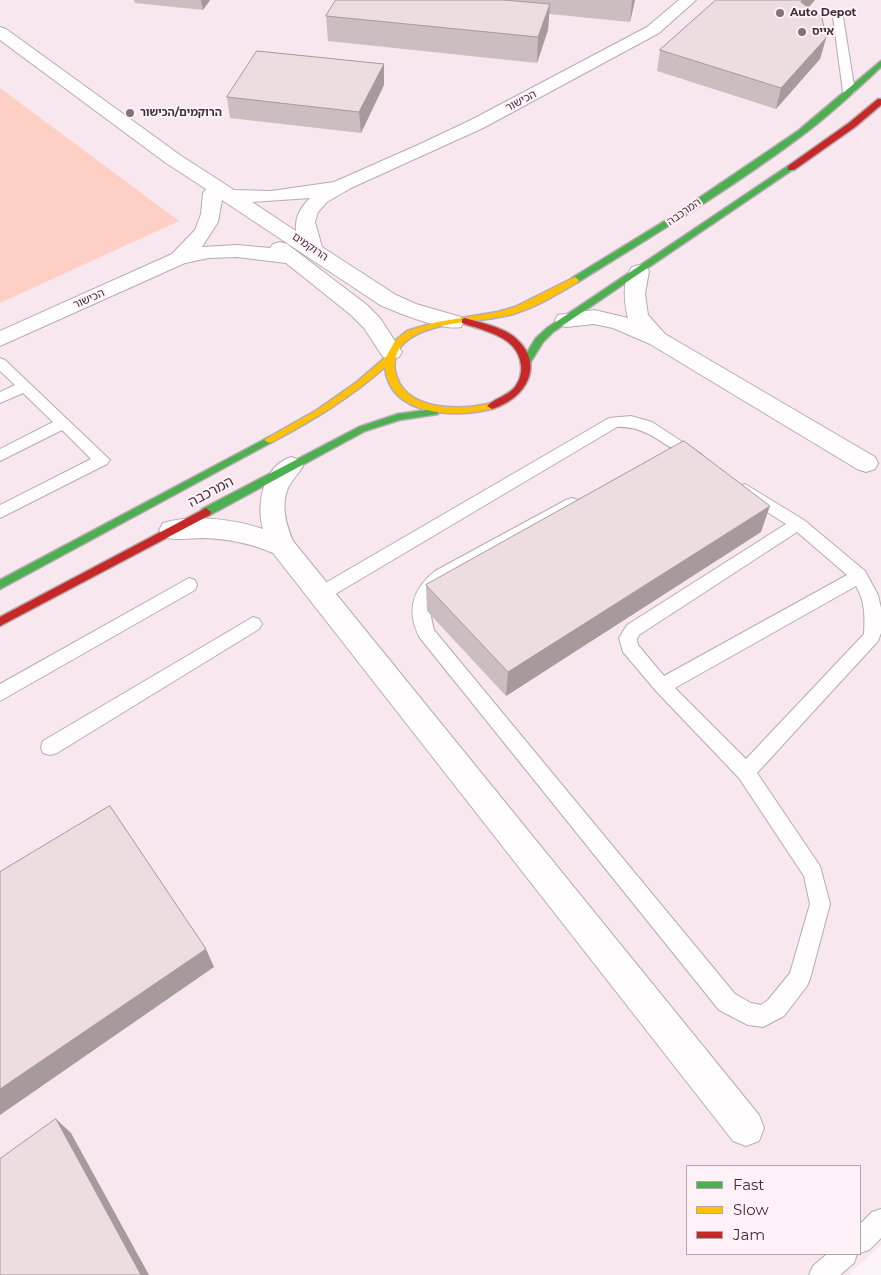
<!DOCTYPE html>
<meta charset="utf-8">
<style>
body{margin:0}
#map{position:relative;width:881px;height:1275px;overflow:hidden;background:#fcf4f8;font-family:Montserrat,sans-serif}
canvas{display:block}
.legend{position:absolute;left:686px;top:1165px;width:175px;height:90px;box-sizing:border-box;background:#fff1f7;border:1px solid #b1a4aa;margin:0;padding:6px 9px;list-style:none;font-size:15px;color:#3d3036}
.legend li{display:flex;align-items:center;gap:10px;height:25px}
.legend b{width:25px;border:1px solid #b1a4aa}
</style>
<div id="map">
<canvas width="881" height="1275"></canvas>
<ul class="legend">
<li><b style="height:6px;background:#4caf50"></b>Fast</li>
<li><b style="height:6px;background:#ffc107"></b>Slow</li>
<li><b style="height:6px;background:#c62828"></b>Jam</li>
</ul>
</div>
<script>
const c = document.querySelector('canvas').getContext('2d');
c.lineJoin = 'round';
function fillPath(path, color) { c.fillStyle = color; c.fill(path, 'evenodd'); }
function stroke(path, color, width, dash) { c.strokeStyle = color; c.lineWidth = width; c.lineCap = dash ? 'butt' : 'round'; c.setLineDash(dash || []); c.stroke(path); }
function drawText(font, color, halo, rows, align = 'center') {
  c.font = font + ' Montserrat,"Noto Sans Hebrew",sans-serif'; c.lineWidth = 4; c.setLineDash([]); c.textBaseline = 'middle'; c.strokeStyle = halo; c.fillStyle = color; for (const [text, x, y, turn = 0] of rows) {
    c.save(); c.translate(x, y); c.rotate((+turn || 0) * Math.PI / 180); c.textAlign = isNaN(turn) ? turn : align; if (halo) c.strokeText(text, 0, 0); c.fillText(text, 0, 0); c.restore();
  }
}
const built = new Path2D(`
 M 0,0 L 881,0 L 881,1245 L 848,1275 L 0,1275 ZM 687,1166 L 860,1166 L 860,1254 L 687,1254 Z`);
const green = new Path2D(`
 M 0,88 L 179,221 L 0,303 Z`);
const lane = new Path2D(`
 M 838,14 L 843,17 L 855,92 L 849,95 L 843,92 L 833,17 Z
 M 0,358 L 5,360 L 110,460 L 107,464 L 0,518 L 0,505 L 91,459 L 62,430 L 0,461 L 0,449 L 53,422 L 23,393 L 0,403 L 0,392 L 15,385 L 0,371 Z
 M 631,416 L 652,422 L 701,454 L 704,458 L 701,462 L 696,463 L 691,462 C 668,447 645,425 617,427 L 327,599 L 321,601 L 315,599 L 313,594 L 315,589 L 609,418 Z
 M 745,484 L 804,520 L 865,571 L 878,595 L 881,608 L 881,633 L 878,641 L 757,773 L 820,866 L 830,904 L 810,979 L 807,986 L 784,1016 L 763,1027 L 748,1025 L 719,1010 L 420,638 C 406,612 412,589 435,571 L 566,500 L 572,498 L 578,500 L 580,504 L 578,508 L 447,581 C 427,596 428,606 434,630 L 735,994 L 751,1003 L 761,1005 L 768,1000 L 790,973 L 810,904 L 804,876 L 739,778 L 656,691 L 623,652 L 619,638 L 627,625 L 786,524 L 739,494 L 737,490 L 739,486 ZM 797,532 L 847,575 L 664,676 L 638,645 L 637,639 L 639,635 ZM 856,586 C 865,601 865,616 864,634 L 746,759 L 675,688 Z
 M 189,578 L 195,580 L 197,585 L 195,590 L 0,701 L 0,684 Z
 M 253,617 L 259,619 L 262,624 L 259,629 L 57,753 L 50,755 L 43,753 L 41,747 L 43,741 Z
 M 881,1209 L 881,1238 L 869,1250 L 860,1253 L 860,1224 L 872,1212 Z
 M 827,1254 L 857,1254 L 854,1263 L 840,1275 L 809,1275 L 813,1266 Z`);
const street = new Path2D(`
 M 679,0 L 696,0 L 659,33 L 483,128 L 351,188 L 327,202 L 318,212 L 315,222 L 322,247 L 396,295 L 416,304 L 461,317 L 464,322 L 461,327 C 443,331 398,313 380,305 L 222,200 L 218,222 L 202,247 L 237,245 L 270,248 L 273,244 L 280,242 L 287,244 L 367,305 L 380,318 L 402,352 L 399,357 L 391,359 L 383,357 L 364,328 L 351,315 L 286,263 L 237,257 L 209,258 L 185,263 L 0,346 L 0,331 L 172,254 L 195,230 L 201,214 L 203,193 L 206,189 L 166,163 L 0,40 L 0,27 L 6,29 L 180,155 L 234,190 L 271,191 L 334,182 L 418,145 L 471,120 L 647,27 ZM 310,198 C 300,208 295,217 296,231 L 252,202 Z
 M 639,265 L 646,267 L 649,271 L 645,294 L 648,315 L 665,334 L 875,457 L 878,463 L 875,469 L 866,472 L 857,469 L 650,344 L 613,328 L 594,324 L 566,327 L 558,325 L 555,320 L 558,315 L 594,310 L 628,318 C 624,301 622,281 632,267 Z
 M 291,457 L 300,460 L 303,466 C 299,473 293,479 289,486 C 280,504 286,524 293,541 L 759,1115 L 764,1128 L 759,1141 L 746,1146 L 733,1141 L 273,553 C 250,543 228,539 203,538 C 189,538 176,541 163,537 L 159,530 L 163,523 C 194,514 233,519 263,529 C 256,504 263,466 291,457 Z`);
const fast = new Path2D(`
 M 881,61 L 881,67 C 856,90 831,114 804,134 C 732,188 654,235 578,282 L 572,282 L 572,278 L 668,219 L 798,131 Z
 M 788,166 L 795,168 L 553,332 L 543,342 L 530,363 L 524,363 L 522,361 L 536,338 L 547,328 Z
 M 435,409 L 438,410 L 438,414 L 399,420 L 365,431 L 210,515 L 202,515 L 201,512 L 202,509 L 359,427 L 398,414 Z
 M 269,437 L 274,440 L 272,442 L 0,589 L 0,580 Z`);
const slow = new Path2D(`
 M 575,277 L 579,280 L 578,282 C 557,294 537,307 513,314 C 481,323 428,320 404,343 C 397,349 393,361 395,371 C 403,412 460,411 492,403 L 495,404 L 495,408 C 459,418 390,418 385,367 C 350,398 313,420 272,442 L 269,443 L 264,440 L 317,410 L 357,382 L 386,357 L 395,341 L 407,331 L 437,322 L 498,312 L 515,307 Z`);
const jam = new Path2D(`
 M 878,99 L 881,99 L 881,105 L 855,127 L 794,170 L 788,170 L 788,166 L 849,123 Z
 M 465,318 C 481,323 499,326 513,336 C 547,363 527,398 492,409 L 487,406 C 495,398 508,396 515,387 C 520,380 522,372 521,365 C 518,336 484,331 462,323 L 462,319 Z
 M 206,508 L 211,512 L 210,515 L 0,626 L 0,617 Z`);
const wall = new Path2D(`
 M 134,0 L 210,0 L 203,10 L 135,3 Z
 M 336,0 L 635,0 L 630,22 L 549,14 L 548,30 L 537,63 L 328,41 L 326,16 Z
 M 716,0 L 815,0 L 808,8 L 826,38 L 820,59 L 776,109 L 657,71 L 660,50 Z
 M 384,64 L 384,85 L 361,133 L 230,118 L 227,97 Z
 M 761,532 L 506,696 L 427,611 L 426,585 Z`);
const shadedWall = new Path2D(`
 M 201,0 L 210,0 L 203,10 Z
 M 632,0 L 635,0 L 630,22 Z
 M 802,0 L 815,0 L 796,22 L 801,2 Z
 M 550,4 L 548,30 L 537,63 L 538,37 Z
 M 826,38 L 820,59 L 776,109 L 781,88 Z
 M 384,64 L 384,85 L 361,133 L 359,112 Z
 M 770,506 L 761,532 L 506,696 L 508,672 Z
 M 206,949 L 214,967 L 0,1115 L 0,1089 Z
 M 56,1119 L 71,1133 L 149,1275 L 141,1275 Z`);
const building = new Path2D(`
 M 336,0 L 503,0 L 550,4 L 538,37 L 326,16 Z
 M 716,0 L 802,0 L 801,2 L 822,18 L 826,38 L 781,88 L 660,50 Z
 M 257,51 L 384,64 L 359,112 L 227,97 Z
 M 684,441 L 770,506 L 508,672 L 426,585 Z
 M 110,806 L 206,949 L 0,1089 L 0,872 Z
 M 56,1119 L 141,1275 L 0,1275 L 0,1159 Z`);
const markers = [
 [780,13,5,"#80757a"],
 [802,32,5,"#80757a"],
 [130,113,5,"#80757a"]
];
const farPoinames = [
 ["Auto Depot",790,13],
 ["אייס",812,32],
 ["הרוקמים/הכישור",140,113]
];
const farStreetnames = [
 ["הכישור",521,101,-28],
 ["המרכבה",684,212,-35],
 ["הרוקמים",310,247,34],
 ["הכישור",89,299,-24]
];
const streetNames = [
 ["המרכבה",211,492,-28]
];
fillPath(built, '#f9e7ef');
fillPath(green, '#fdcfc5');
stroke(lane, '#b5acb0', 2);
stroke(street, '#b5acb0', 2);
stroke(fast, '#b5acb0', 3);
stroke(slow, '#b5acb0', 3);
stroke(jam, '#b5acb0', 3);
fillPath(lane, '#fffdfe');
fillPath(street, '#fffdfe');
fillPath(fast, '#4caf50');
fillPath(slow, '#ffc107');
fillPath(jam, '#c62828');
fillPath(wall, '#ccbdc1');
fillPath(shadedWall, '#a69a9d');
fillPath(building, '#eddce0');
stroke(building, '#a69a9d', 1);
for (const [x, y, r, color] of markers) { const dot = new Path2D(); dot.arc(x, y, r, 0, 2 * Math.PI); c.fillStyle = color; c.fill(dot); stroke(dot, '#fff1f7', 2); }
drawText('bold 11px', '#3d3036', '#fff1f7', farPoinames, 'left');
drawText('11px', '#3d3036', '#fff1f7', farStreetnames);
drawText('14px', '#3d3036', '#fff1f7', streetNames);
</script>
